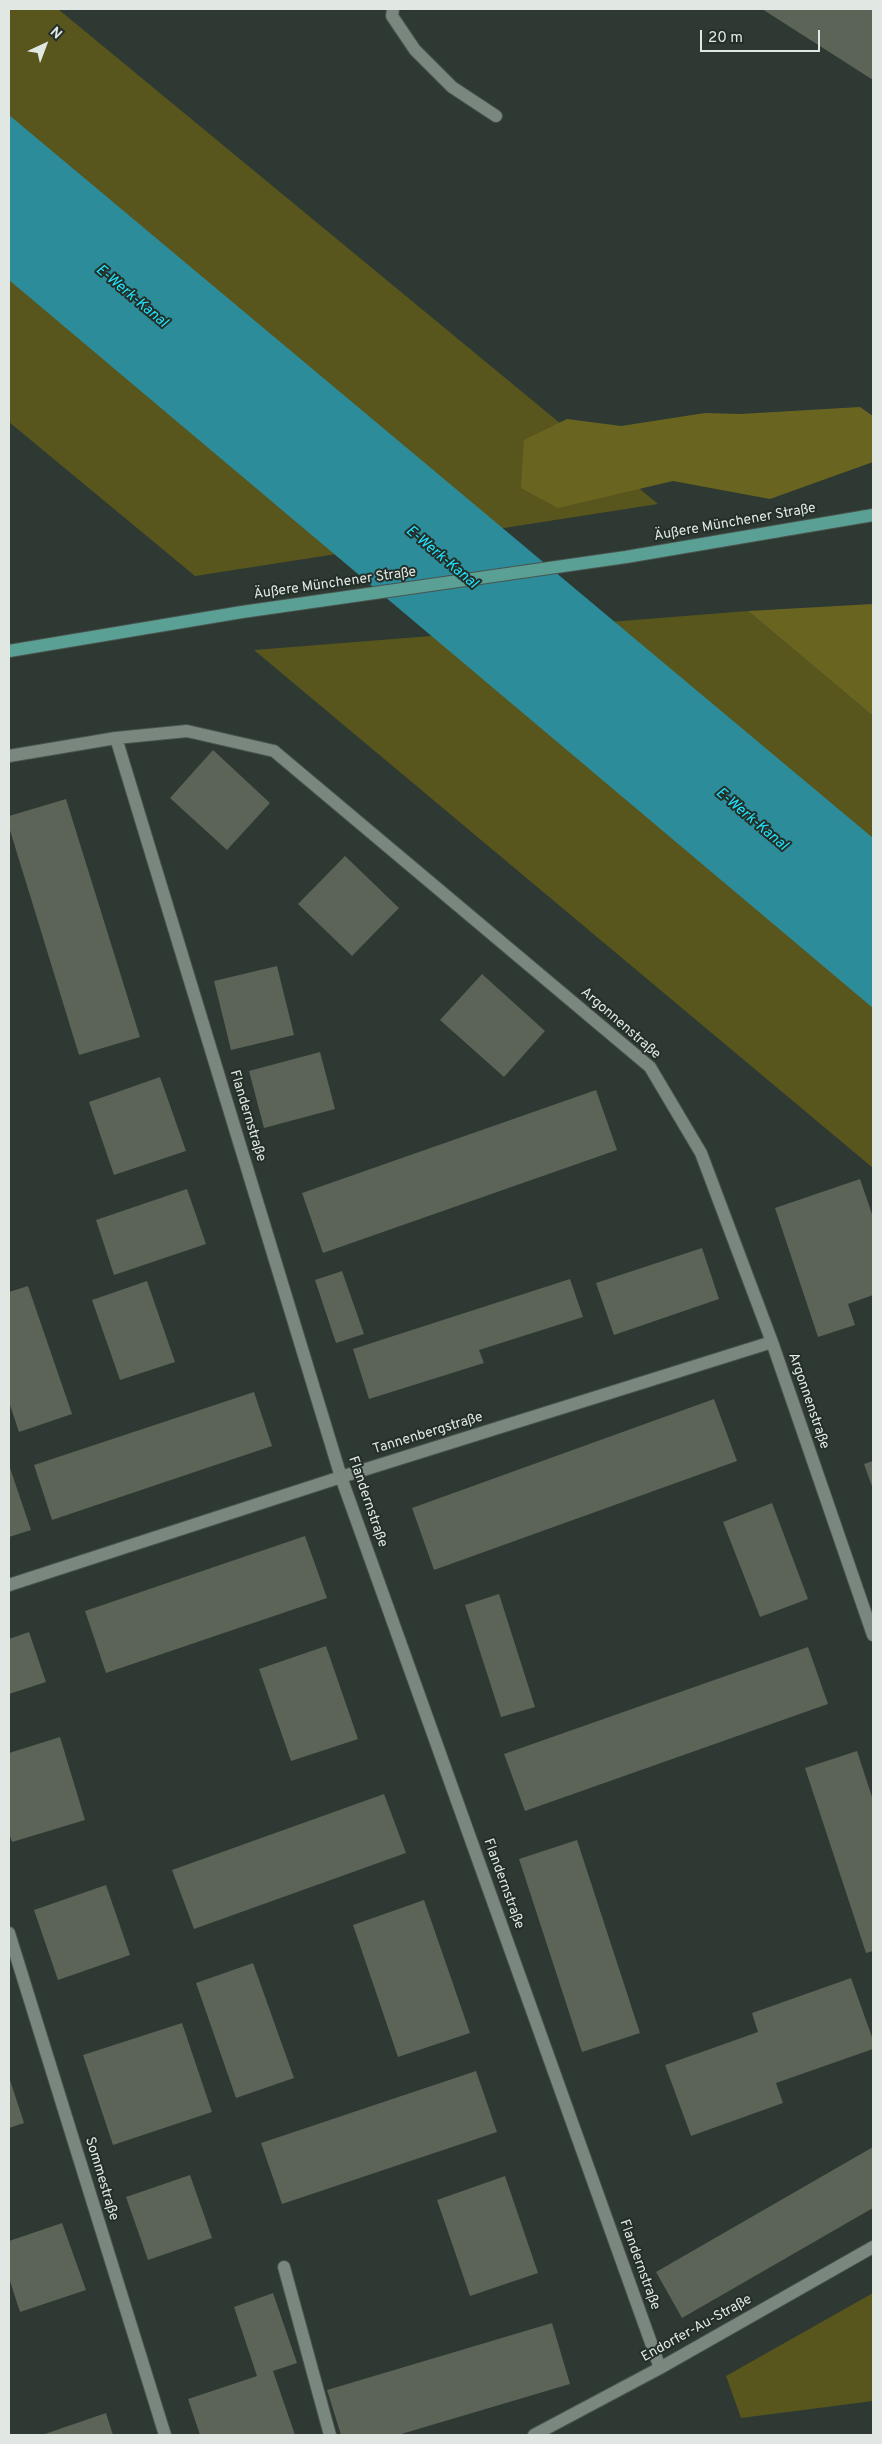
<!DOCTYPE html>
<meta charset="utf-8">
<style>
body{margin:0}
#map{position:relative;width:882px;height:2444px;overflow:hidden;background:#2d3932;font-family:Overpass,sans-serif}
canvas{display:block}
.frame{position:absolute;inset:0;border:10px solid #e1e8e3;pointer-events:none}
.north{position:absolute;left:20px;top:20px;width:50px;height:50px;-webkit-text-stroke:4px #232f28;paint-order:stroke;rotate:43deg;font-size:14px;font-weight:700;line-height:20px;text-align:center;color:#e1e8e3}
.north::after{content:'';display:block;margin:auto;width:18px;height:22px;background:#e1e8e3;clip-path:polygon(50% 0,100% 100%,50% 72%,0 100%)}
.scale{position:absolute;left:700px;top:30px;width:120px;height:22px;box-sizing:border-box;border:2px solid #e1e8e3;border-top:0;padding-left:6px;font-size:15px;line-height:18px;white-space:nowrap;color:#e1e8e3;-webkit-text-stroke:4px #232f28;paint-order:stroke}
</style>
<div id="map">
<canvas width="882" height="2444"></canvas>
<div class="frame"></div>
<div class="north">N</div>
<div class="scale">20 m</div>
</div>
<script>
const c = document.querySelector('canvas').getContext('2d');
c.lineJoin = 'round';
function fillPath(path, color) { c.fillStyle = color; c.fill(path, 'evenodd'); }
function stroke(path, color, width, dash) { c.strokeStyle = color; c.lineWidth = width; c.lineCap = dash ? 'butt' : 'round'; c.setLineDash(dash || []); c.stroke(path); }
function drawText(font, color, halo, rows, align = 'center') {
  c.font = font + ' Overpass,sans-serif'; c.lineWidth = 4; c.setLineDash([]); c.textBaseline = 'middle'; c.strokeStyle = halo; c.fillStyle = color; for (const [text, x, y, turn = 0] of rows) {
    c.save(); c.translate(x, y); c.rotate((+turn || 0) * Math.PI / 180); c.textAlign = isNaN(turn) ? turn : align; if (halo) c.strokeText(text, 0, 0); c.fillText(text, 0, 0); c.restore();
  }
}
const green = new Path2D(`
 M 9,9 L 58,9 L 658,504 L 195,576 L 9,422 Z
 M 748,611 L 873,716 L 873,1168 L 254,650 Z
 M 873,2293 L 873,2401 L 741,2418 L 726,2376 Z`);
const forest = new Path2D(`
 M 860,407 L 873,416 L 873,462 L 770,499 L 673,481 L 558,508 L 521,488 L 524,440 L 567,419 L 621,426 L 705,413 L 740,414 Z
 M 873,604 L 873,716 L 748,611 Z`);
const water = new Path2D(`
 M 9,115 L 873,838 L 873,1008 L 9,280 Z`);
const building = new Path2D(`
 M 762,9 L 873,9 L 873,80 Z
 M 213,750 L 270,803 L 227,850 L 170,798 Z
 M 66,799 L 140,1037 L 79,1055 L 9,827 L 9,816 Z
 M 345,856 L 399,908 L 352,956 L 298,904 Z
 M 277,966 L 294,1035 L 231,1050 L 214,981 Z
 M 482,974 L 545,1031 L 504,1077 L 440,1020 Z
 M 320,1052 L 335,1109 L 264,1128 L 249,1071 Z
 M 160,1077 L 186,1151 L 114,1175 L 89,1102 Z
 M 596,1090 L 617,1150 L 323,1253 L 302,1193 Z
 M 860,1179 L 873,1217 L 873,1295 L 848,1304 L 855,1325 L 818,1337 L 775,1208 Z
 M 187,1189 L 206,1244 L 114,1275 L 96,1220 Z
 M 702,1248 L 719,1299 L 614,1335 L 596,1283 Z
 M 342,1271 L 364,1334 L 336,1343 L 315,1280 Z
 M 570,1279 L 583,1317 L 479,1350 L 484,1363 L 369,1399 L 353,1349 Z
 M 147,1281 L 175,1362 L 120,1380 L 92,1300 Z
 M 28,1286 L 72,1414 L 19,1432 L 9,1402 L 9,1292 Z
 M 254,1392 L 272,1446 L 52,1520 L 34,1465 Z
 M 714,1399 L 737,1461 L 434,1570 L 412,1508 Z
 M 873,1461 L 873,1489 L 864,1464 Z
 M 9,1465 L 31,1530 L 9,1537 Z
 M 772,1503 L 808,1599 L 760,1617 L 723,1522 Z
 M 305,1536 L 327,1598 L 106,1673 L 85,1611 Z
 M 499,1594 L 535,1707 L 501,1717 L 465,1605 Z
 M 29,1632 L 46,1682 L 9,1694 L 9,1639 Z
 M 326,1646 L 358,1739 L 291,1761 L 259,1669 Z
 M 808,1647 L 828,1704 L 525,1811 L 504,1754 Z
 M 60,1737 L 85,1820 L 12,1842 L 9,1833 L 9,1753 Z
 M 857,1751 L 873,1800 L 873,1951 L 866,1953 L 805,1768 Z
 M 384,1794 L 406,1853 L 194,1929 L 172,1870 Z
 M 577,1840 L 640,2033 L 582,2052 L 519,1859 Z
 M 106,1885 L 130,1955 L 58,1980 L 34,1910 Z
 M 424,1900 L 470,2033 L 398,2057 L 353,1925 Z
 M 253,1963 L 294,2078 L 236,2098 L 196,1983 Z
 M 851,1978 L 873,2040 L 873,2049 L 776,2083 L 783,2103 L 691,2136 L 665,2065 L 758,2032 L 752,2013 Z
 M 182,2023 L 212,2112 L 113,2145 L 83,2055 Z
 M 476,2071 L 497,2132 L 282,2204 L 261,2143 Z
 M 9,2077 L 24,2123 L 9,2128 Z
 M 873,2147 L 873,2208 L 682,2318 L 656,2272 Z
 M 190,2175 L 212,2238 L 148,2260 L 126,2197 Z
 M 505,2176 L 538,2273 L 470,2296 L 437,2200 Z
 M 62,2223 L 86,2290 L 20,2312 L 9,2278 L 9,2241 Z
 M 273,2293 L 297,2363 L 273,2371 L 295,2435 L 200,2435 L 188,2399 L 257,2376 L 234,2307 Z
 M 552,2323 L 570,2384 L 398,2435 L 341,2435 L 327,2390 Z
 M 106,2413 L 113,2435 L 42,2435 Z`);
const minor = new Path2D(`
 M 393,9 L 392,16 L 415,50 L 452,87 L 496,116
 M 116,738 L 341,1477 L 660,2368
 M 9,756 L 116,738 L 187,731 L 274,751 L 650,1067 L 701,1153 L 772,1342 L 873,1635
 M 9,1585 L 341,1477 L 772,1342
 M 9,1933 L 165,2435
 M 284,2267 L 330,2435
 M 534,2435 L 660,2368 L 873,2247`);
const major = new Path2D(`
 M 9,651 L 242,612 L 626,557 L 873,515`);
const streetNames = [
 ["Äußere Münchener Straße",735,523,-10],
 ["Äußere Münchener Straße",335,584,-8],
 ["Argonnenstraße",620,1024,41],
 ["Flandernstraße",247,1116,73],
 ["Argonnenstraße",808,1401,71],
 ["Tannenbergstraße",428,1434,-17],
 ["Flandernstraße",367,1502,71],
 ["Flandernstraße",503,1884,70],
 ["Sommestraße",101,2179,73],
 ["Flandernstraße",639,2265,70],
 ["Endorfer-Au-Straße",697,2329,-29]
];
const waterNames = [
 ["E-Werk-Kanal",131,297,40],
 ["E-Werk-Kanal",441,558,40],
 ["E-Werk-Kanal",751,820,40]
];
fillPath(green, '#59561d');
fillPath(forest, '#696521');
fillPath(water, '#2c8c9a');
fillPath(building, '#5c6357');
stroke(minor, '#4a544e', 14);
stroke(major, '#4a544e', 14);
stroke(minor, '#7a877f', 12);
stroke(major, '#5aa095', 12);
drawText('14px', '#e1e8e3', '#232f28', streetNames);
drawText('italic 15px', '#21e3fd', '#232f28', waterNames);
</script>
